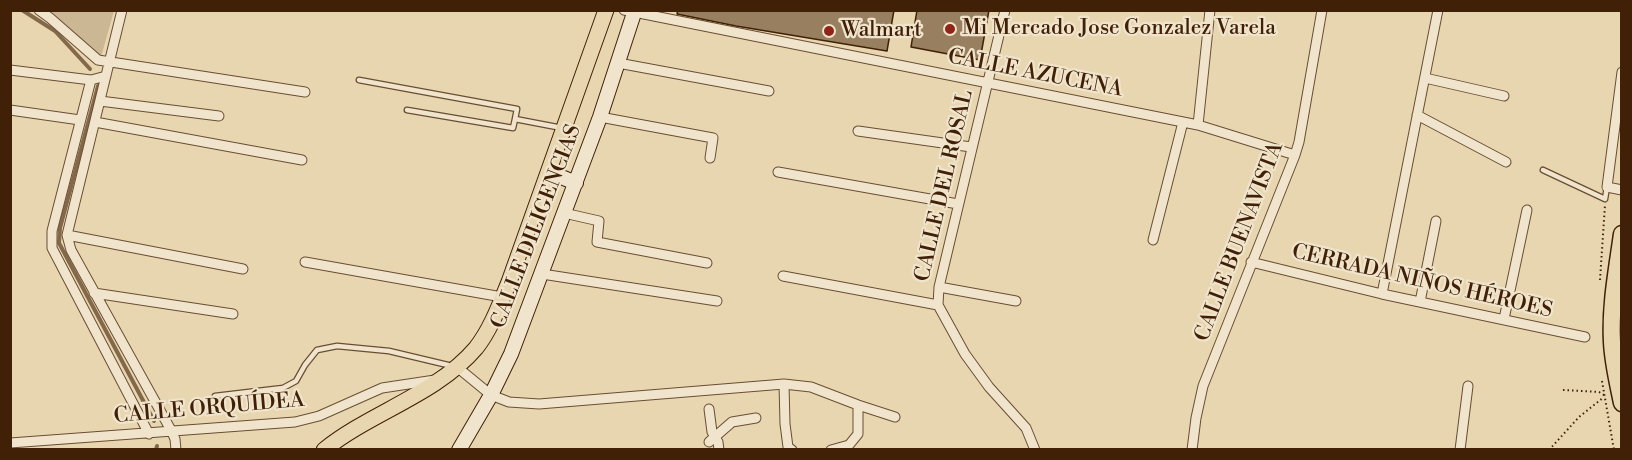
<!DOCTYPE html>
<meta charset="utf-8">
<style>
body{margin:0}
#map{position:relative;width:1632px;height:460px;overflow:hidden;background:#e8d6b1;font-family:"Libre Bodoni",serif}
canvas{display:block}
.frame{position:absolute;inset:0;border:12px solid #402107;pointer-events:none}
</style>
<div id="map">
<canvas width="1632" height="460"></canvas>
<div class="frame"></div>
</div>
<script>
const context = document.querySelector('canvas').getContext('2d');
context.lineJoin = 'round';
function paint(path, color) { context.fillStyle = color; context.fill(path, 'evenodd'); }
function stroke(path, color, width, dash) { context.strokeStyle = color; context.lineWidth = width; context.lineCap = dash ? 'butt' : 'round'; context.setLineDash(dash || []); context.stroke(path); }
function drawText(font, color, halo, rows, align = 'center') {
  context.font = font + ' "Libre Bodoni",serif'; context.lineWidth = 4.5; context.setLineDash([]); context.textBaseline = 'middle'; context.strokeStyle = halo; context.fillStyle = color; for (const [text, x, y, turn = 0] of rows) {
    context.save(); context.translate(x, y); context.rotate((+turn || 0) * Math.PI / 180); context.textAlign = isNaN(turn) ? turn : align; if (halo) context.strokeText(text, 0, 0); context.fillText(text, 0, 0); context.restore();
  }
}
const green = new Path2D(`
 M47 11H114L101 57 53 14Z`);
const stream = new Path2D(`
 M22 10 55 31 90 69
 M98 86 60 228 59 243 154 421
 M156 450 157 446`);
const building = new Path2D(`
 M678 10H894L887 51 736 26 677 14Z
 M917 10H989L980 60 911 47Z`);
const path = new Path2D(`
 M1600 280 1605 205
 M1602 381 1614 450
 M1563 390 1599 392 1604 395
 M1549 450 1579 417 1604 397`);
const lane = new Path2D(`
 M359 80 517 109 515 119 562 128
 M407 110 513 128 515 119
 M1543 170 1605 199 1607 187
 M215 396 283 388 296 381 305 365 317 350 337 346 389 351 452 366`);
const street = new Path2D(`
 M39 10 50 18 98 60 305 92
 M122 10 67 235 71 250 172 432 175 439 176 450
 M624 10 1198 125 1295 155
 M1005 10 939 287 938 305 965 354 989 387 1026 428 1035 450
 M618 63 769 91
 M10 70 91 80
 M1622 72 1607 187 1622 190
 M106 76 91 80 52 231V248L149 434
 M1425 78 1504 96
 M100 101 219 116
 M10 110 80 120
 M1417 115 1506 162
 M600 117 713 138 710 158
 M95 122 302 160
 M1198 125 1210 10
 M858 131 971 147
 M778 172 958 204
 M564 213 599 221 597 242 707 263
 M67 235 243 269
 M1153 240 1183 122
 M305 262 502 297
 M1251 262 1382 294 1585 337
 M542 274 717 301
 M783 276 938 305
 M939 287 1016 301
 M94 293 233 314
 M1382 294 1438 10
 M1420 302 1436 221
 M1504 319 1527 210
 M457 367 491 395 509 402 539 404 784 384 811 387 858 405 895 417
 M784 384 785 424 788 447 792 450
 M709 409 712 432 718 442 719 450
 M709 442 732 422 756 418
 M10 443 295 422 319 416 382 388 435 380
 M831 450 849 445 858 434V405
 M1192 450 1196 418 1203 386 1295 155 1299 142 1322 10
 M1460 450 1468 386`);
const secondary = new Path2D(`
 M549 172 576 183
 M459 450 491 395 511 354 600 117 635 10`);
const primary = new Path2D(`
 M324 450C371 412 436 395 476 348 491 329 500 304 509 282L606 10`);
const highway = new Path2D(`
 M1622 234C1617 270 1610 306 1612 342 1613 363 1618 383 1622 403`);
const markers = [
 [950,29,6,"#8f2418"],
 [829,31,6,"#8f2418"]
];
const poiNames = [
 ["Mi Mercado Jose Gonzalez Varela",962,29],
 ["Walmart",841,31]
];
const streetNames = [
 ["CALLE AZUCENA",1035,74,11],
 ["CALLE DEL ROSAL",945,186,-77],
 ["CALLE DILIGENCIAS",537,227,-69],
 ["CALLE BUENAVISTA",1240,242,-69],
 ["CERRADA NIÑOS HÉROES",1422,282,13],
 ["CALLE ORQUÍDEA",209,409,-5]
];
paint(green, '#cbb794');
stroke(stream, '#83684a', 4);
paint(building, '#977f5f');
stroke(building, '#402107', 1.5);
stroke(lane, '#6a4e32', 7);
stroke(street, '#6a4e32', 11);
stroke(secondary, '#402107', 16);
stroke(primary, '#402107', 17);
stroke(highway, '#402107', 19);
stroke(path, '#402107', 2, [1.5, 3]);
stroke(lane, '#f0e4cc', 4.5);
stroke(street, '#f0e4cc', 9);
stroke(secondary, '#f0e4cc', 14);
stroke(primary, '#e8d6b1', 15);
stroke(highway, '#e8d6b1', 16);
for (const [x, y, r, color] of markers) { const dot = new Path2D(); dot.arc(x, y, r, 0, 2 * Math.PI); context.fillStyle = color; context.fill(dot); stroke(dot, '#f0e4cc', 2); }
drawText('21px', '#402107', '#f0e4cc', poiNames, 'left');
drawText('21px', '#402107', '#f0e4cc', streetNames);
</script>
